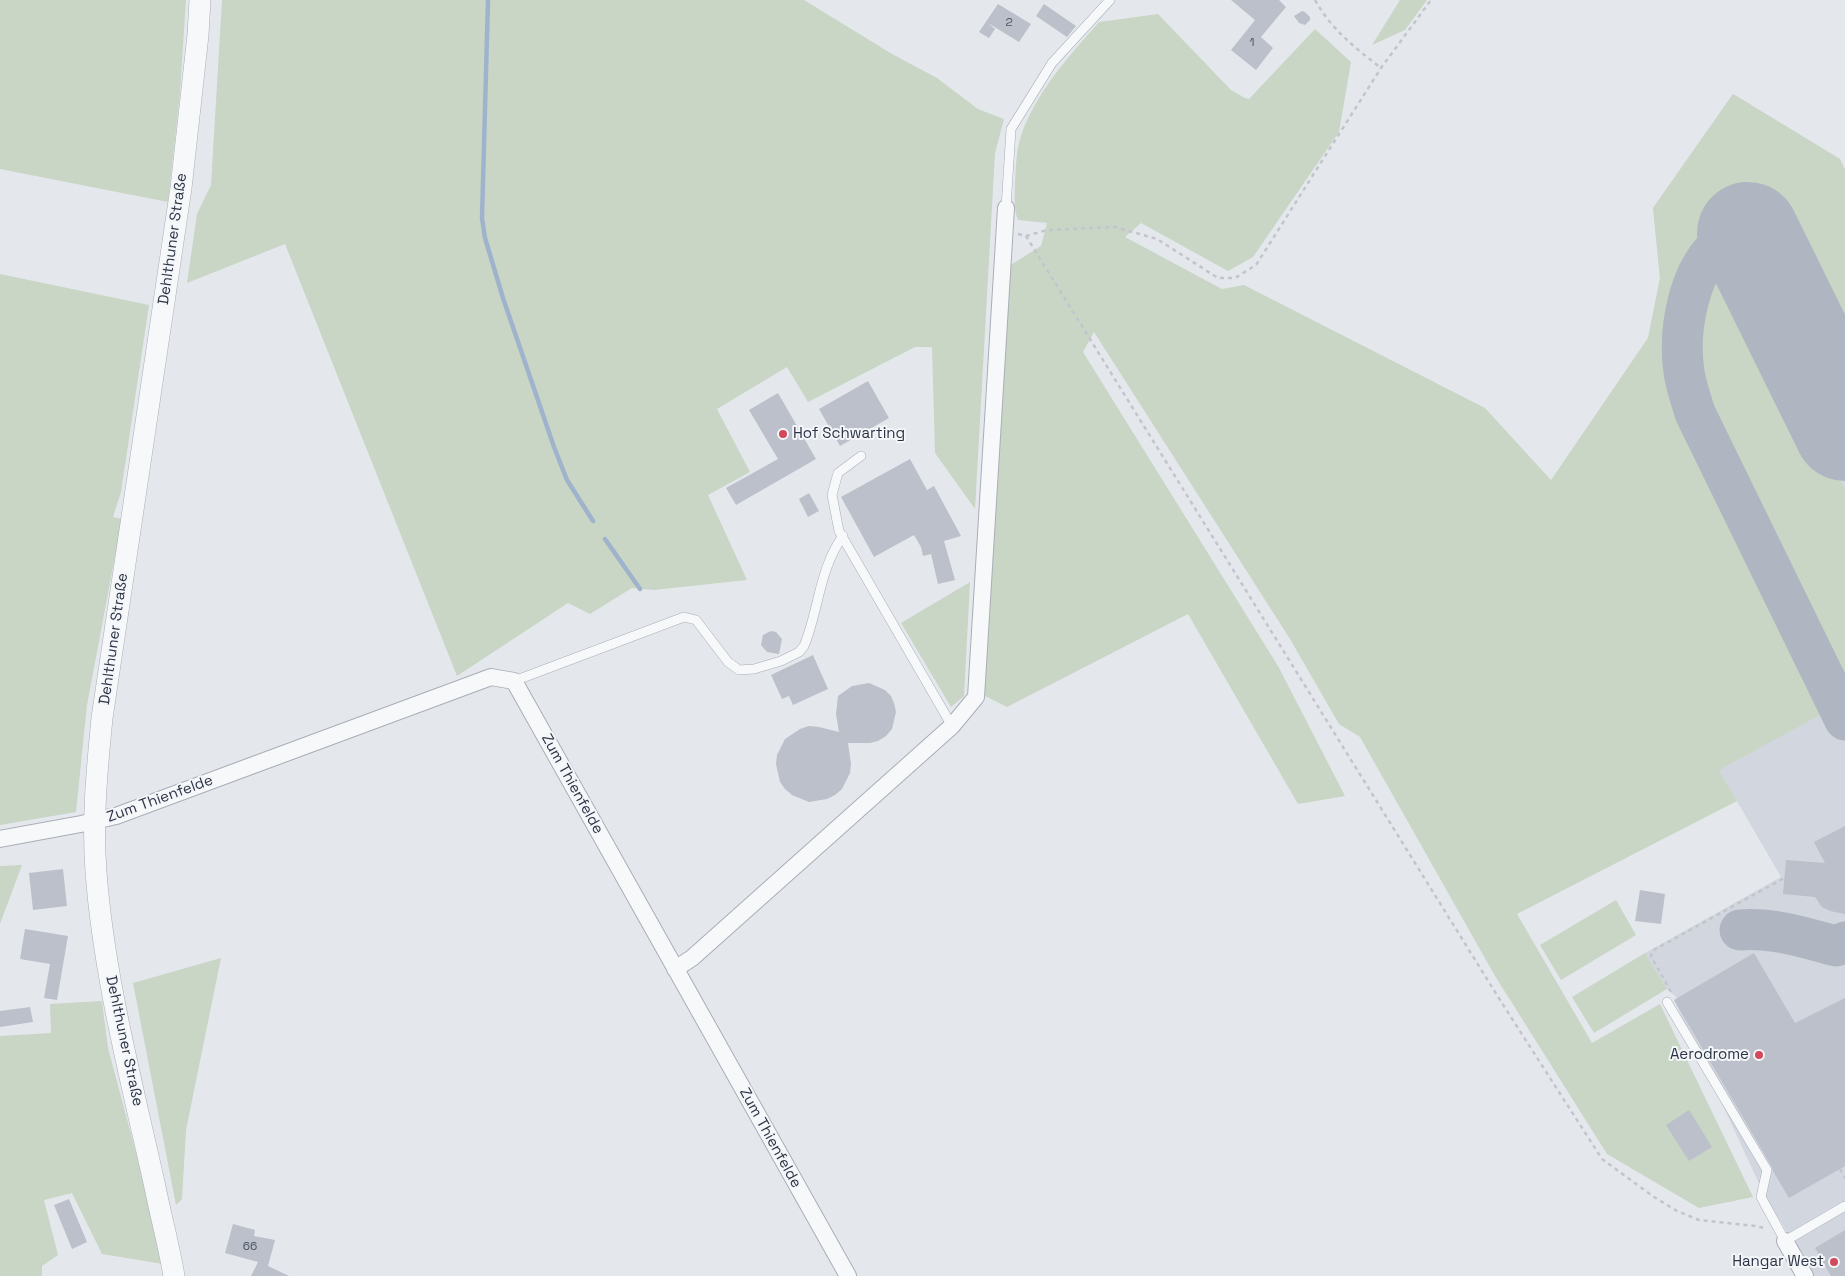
<!DOCTYPE html>
<meta charset="utf-8">
<style>
body{margin:0}
canvas{display:block;background:#e4e7ec}
</style>
<canvas width="1845" height="1276"></canvas>
<script>
const context = document.querySelector('canvas').getContext('2d');
context.lineJoin = 'round';
function paint(path, color) { context.fillStyle = color; context.fill(path, 'evenodd'); }
function stroke(path, color, width, dash) { context.strokeStyle = color; context.lineWidth = width; context.lineCap = dash ? 'butt' : 'round'; context.setLineDash(dash || []); context.stroke(path); }
function drawText(font, color, halo, rows, align = 'center') {
  context.font = font + ' "Space Grotesk",sans-serif'; context.lineWidth = 4; context.setLineDash([]); context.textBaseline = 'middle'; context.strokeStyle = halo; context.fillStyle = color; for (const [text, x, y, turn = 0] of rows) {
    context.save(); context.translate(x, y); context.rotate((+turn || 0) * Math.PI / 180); context.textAlign = isNaN(turn) ? turn : align; if (halo) context.strokeText(text, 0, 0); context.fillText(text, 0, 0); context.restore();
  }
}
const built = new Path2D(`
 M1733 94 1840 159 1845 170V1276H1813L1762 1190 1674 1000 1677 998 1667 989 1645 953 1781 877 1551 481 1648 338 1660 278 1653 208Z`);
const green = new Path2D(`
 M0 0H186L180 93 168 202 0 169Z
 M222 0H804L892 54 937 78 978 109 1004 119 995 153 975 509 935 453 932 347H915L808 402 787 367 717 409 750 472 708 495 747 580 654 590 632 588 590 614 568 603 457 676 285 244 187 283 197 214 211 185Z
 M1400 0H1427L1405 30 1372 45Z
 M1158 14 1231 90 1245 98 1249 99 1315 29 1351 62 1339 132 1253 257 1228 271 1141 223 1125 237 1222 289 1244 285 1485 408 1551 480 1648 338 1660 278 1653 208 1733 94 1840 159 1845 170V375L1755 192 1710 212C1697 250 1679 290 1675 330 1672 357 1676 382 1683 407L1831 709 1719 770 1737 801 1517 914 1592 1043 1660 1004 1753 1197 1699 1208 1607 1154 1495 976 1360 737 1339 724 1290 639 1094 332 1083 352 1278 666 1345 796 1298 804 1188 614 1007 707 983 695 1009 266 1041 246 1047 223 1018 220C1013 207 1015 195 1015 182 1016 168 1016 150 1021 136 1036 92 1069 56 1099 22Z
 M1728 263 1738 269 1845 489V698L1702 402 1693 367 1691 328 1707 271 1718 264Z
 M0 274 149 305 121 492 113 517 122 519 87 705 76 812 0 825Z
 M970 582 964 696 951 707 901 623Z
 M22 865 0 924V866Z
 M1616 900 1636 935 1561 980 1540 945Z
 M1645 953 1667 989 1594 1033 1572 997Z
 M221 958 186 1130 182 1199 176 1205 133 983Z
 M102 1001 108 1048 150 1205 163 1264 102 1254 72 1193 44 1200 58 1255 42 1266V1276H0V1036L51 1033 50 1004Z`);
const stream = new Path2D(`
 M488 0 482 218 485 238 503 298 554 447 567 480 593 521
 M605 539 640 589`);
const taxiway = new Path2D(`
 M1748 233C1740 236 1730 238 1723 242 1688 268 1678 331 1684 372 1686 386 1691 399 1695 413L1845 720
 M1740 930C1773 927 1805 938 1836 946L1845 942`);
const runway = new Path2D(`
 M1748 233 1845 430`);
const building = new Path2D(`
 M1231 0H1279L1286 7 1261 37 1273 48 1256 70 1231 50 1255 20Z
 M998 4 1031 24 1019 42 988 23 995 29 989 38 979 32Z
 M1044 4 1076 26 1067 37 1036 16Z
 M1302 11 1305 12 1310 17V20L1305 25 1299 23 1294 16Z
 M868 381 889 418 840 446 819 409Z
 M778 393 816 459 736 505 726 488 778 459 749 410Z
 M910 459 927 490 934 486 961 536 944 541 955 580 938 584 931 554 923 556 921 547 914 535 874 557 841 497Z
 M809 493 819 511 808 517 799 499Z
 M771 631 776 632 782 639 779 654 767 652 761 645 763 635Z
 M813 655 828 689 793 705 789 696 782 699 771 675Z
 M869 683 885 690 891 696 894 703 896 712 892 729 886 736 878 741 870 743H848L851 764 850 773 842 789 835 795 827 799 809 802 792 795 785 789 780 782 776 764 777 755 785 739 800 729 809 726 819 727 839 732 836 714 838 696 852 686Z
 M1845 826V914L1830 911 1822 907 1815 897 1783 894 1786 860 1825 863 1814 842Z
 M63 869 67 906 33 910 29 873Z
 M1640 890 1665 894 1661 924 1635 921Z
 M25 929 68 936 57 1000 44 998 50 964 20 959Z
 M1754 953 1795 1023 1845 998V1166L1789 1198 1773 1171 1772 1167 1674 1000Z
 M30 1007 33 1022 0 1027V1011Z
 M1689 1110 1712 1147 1689 1161 1666 1125Z
 M69 1199 87 1242 72 1249 54 1205Z
 M233 1224 255 1230 254 1236 275 1240 268 1266 289 1276H251L258 1262 225 1253Z
 M1845 1230V1276H1831L1815 1248Z`);
const path = new Path2D(`
 M1315 0C1332 30 1354 47 1381 68
 M1018 234 1026 236 1500 1000 1602 1159 1654 1197 1677 1211 1699 1220 1755 1226 1764 1228
 M1026 236 1047 230 1115 227 1157 239 1218 278H1235L1256 265 1381 68 1431 0
 M1671 992 1651 956 1652 951 1784 878
 M1840 1169 1845 1178`);
const service = new Path2D(`
 M1006 208 1011 129 1052 63 1110 0
 M861 456 838 473 832 495 839 531 952 726
 M514 681 684 617 696 620 728 662 739 670 754 669 781 661 799 652 804 646C819 610 819 569 843 536
 M1667 1002 1767 1170 1761 1197 1785 1241 1845 1206`);
const minor = new Path2D(`
 M0 839 81 824 116 816 491 677 514 681 848 1276
 M675 969 692 958 952 726 976 697 1006 208
 M1785 1241 1805 1276`);
const tertiary = new Path2D(`
 M174 1276C169 1246 161 1217 155 1187 132 1083 104 978 96 872 92 821 97 769 102 718L181 188 198 35 200 0`);
const markers = [
 [783,434,5,"#d1495b"],
 [1759,1055,5,"#d1495b"],
 [1834,1262,5,"#d1495b"]
];
const numberNames = [
 ["2",1009,23],
 ["1",1252,43],
 ["66",250,1247]
];
const streetNames = [
 ["Dehlthuner Straße",173,239,-82],
 ["Dehlthuner Straße",114,639,-82],
 ["Zum Thienfelde",572,784,61],
 ["Zum Thienfelde",160,799,-20],
 ["Dehlthuner Straße",124,1041,78],
 ["Zum Thienfelde",770,1138,61]
];
const poiNames = [
 ["Hof Schwarting",793,434,"left"],
 ["Aerodrome",1749,1055],
 ["Hangar West",1824,1262]
];
paint(built, '#d2d6de');
paint(green, '#c9d6c5');
stroke(stream, '#9fb4cc', 4.5);
stroke(taxiway, '#b0b6c1', 41);
stroke(runway, '#b0b6c1', 102);
paint(building, '#bbc0ca');
stroke(service, '#a9aeb7', 10);
stroke(minor, '#a9aeb7', 18);
stroke(tertiary, '#a9aeb7', 22);
stroke(path, '#c2c5cb', 2.5, [4, 4]);
stroke(service, '#f7f8fa', 9);
stroke(minor, '#f7f8fa', 16);
stroke(tertiary, '#f7f8fa', 21);
for (const [x, y, r, color] of markers) { const dot = new Path2D(); dot.arc(x, y, r, 0, 2 * Math.PI); context.fillStyle = color; context.fill(dot); stroke(dot, '#f4f6f9', 2); }
drawText('12px', '#4f5766', null, numberNames);
drawText('15px', '#2b3445', '#f4f6f9', streetNames);
drawText('15px', '#2b3445', '#f4f6f9', poiNames, 'right');
</script>
